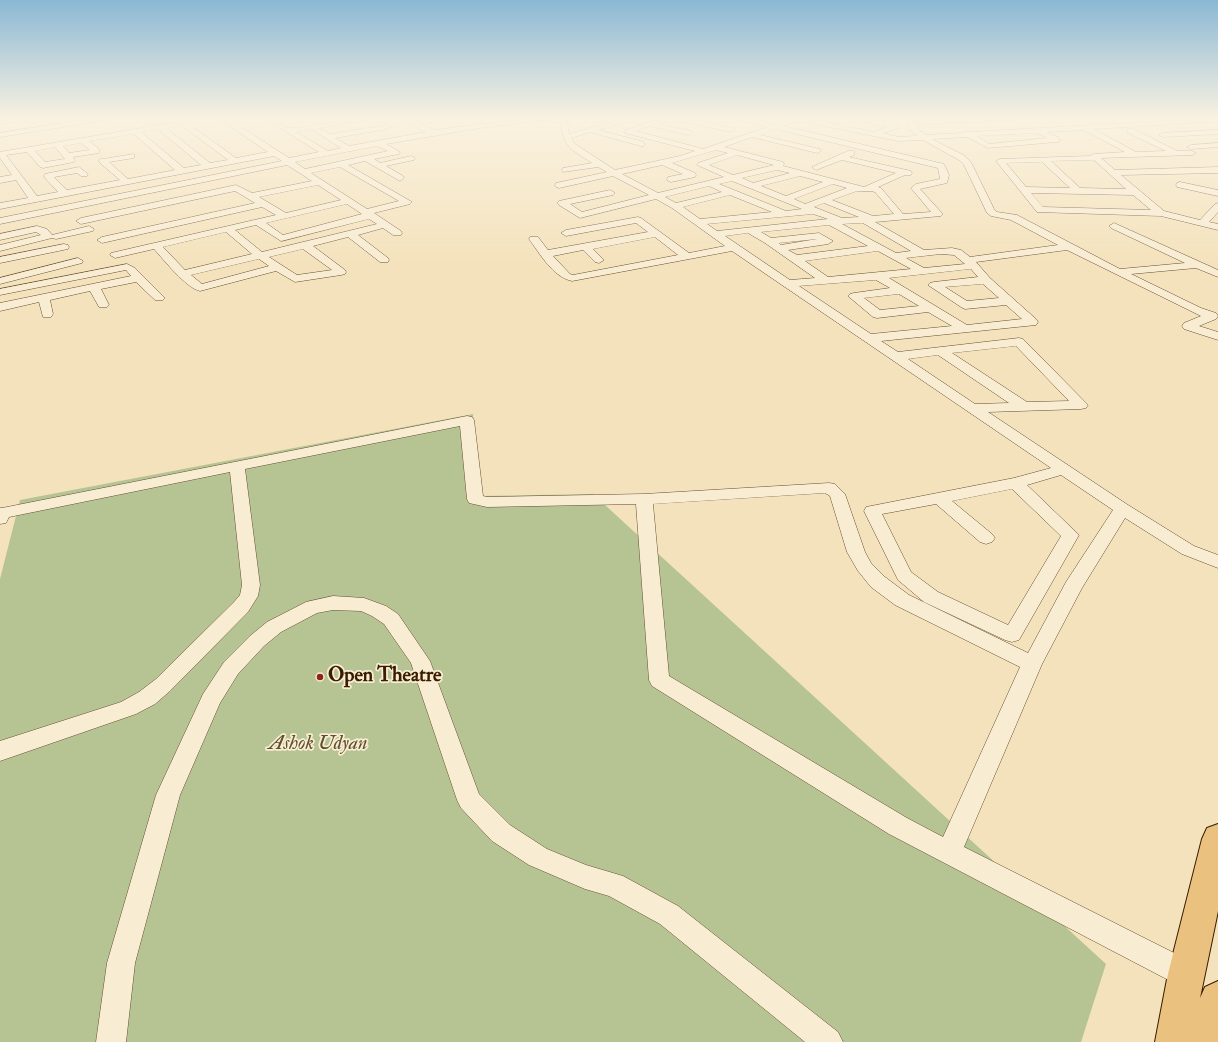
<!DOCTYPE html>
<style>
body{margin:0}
canvas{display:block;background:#f4e2bc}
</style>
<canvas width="1218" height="1042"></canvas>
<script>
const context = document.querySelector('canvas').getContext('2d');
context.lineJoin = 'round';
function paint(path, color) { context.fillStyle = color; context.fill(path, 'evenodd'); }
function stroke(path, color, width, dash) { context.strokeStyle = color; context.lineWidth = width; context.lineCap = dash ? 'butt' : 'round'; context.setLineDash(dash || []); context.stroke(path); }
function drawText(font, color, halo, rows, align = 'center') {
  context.font = font + ' "IM FELL Double Pica",serif'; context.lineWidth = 3.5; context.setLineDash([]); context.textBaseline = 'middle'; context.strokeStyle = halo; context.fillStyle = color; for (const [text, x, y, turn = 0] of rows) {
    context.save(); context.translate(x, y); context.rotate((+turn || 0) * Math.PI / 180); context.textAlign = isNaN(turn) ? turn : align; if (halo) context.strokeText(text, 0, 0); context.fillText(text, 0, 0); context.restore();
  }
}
const green = new Path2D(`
 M473 414 480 496 593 494 1106 964 1081 1042H0V579L20 500Z`);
const minor = new Path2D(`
 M16 118H34L30 120 0 124V120Z
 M95 118H111L107 120 0 137V133Z
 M173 118H180L236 158 268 152 218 118H227L289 158 319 152 264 118C277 118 284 129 292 128 318 127 343 116 370 118L366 120 319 128 330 134 387 125 391 127 387 129 335 138 349 146 426 132 398 118H406L413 121 431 118H446L443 120 420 124 435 130 530 118H563L567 120 569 134 624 118H634V120L598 130 644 142V146H641L590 132 571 138 575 144 615 170 680 156 695 151 625 133 624 131 661 118H672L658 124 691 131 692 133 688 135 650 126 636 131 703 149 768 127 736 120V118H747L776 124 796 118H808L874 132 887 127 863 122 859 120 862 118H870V119L898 124V128L883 133 898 137 917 136 909 129V123L913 121 975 118H1018L1014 120 917 125V128L926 135 962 133 966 131 970 132 1213 118 1214 120 1210 122 1094 129 1136 152 1166 151 1128 133V129H1134L1177 151H1192L1196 153 1192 155 1101 158 1115 170 1218 167V173L1121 175 1164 211 1200 220 1215 204 1218 203V212L1209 222 1218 224V230L1161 216 1037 212 996 161 1000 159 1090 156 1094 154 1125 152 1084 130 1047 132 1059 138V142H1056L988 148 967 137 932 139 965 156 971 162 994 209 997 212 1017 215 1120 269 1185 263 1111 228 1109 226 1114 223 1218 270V277L1196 268 1131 274 1201 308 1216 313 1218 316 1216 319 1199 326 1218 332V340L1184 329 1182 326 1184 323 1201 316 1067 250 976 262 990 278 1036 319 1038 322 1036 325 881 341 898 352 1019 338 1023 339 1088 405 1086 408 1081 409 988 412 1128 505 1194 546 1218 555V568L1182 554 1125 518 1082 588 1042 664 964 847 1196 964 1200 974 1196 984 1186 988 1176 984 889 834 652 686 649 680 636 504 487 507 469 503 467 499 460 426 245 469 260 585 258 596 248 612 170 691 155 704 136 714 0 761V741L121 702 139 692 156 679 234 602 240 595 242 585 230 472 9 517 6 523 0 524V508H2L467 416 472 417 474 420 483 496 487 497 644 494 829 483 835 484 845 494 865 552 871 563 885 577 909 595 1028 653 1066 582 1113 510 1061 475 1027 485 1079 535 1019 640 1012 642 1005 640 924 602 898 580 864 511 866 507 1014 478 1051 468 732 251 572 281C553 277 540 254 529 239L530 237H538L548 250 648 232 636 223 566 236 561 233 566 230 638 217 641 218 689 253 725 246 672 208 656 199 580 218 559 205 557 203 559 201 610 190 615 193 613 195 570 204 582 212 649 195 613 176 559 188 556 187 555 185 556 183 607 172 598 167 563 172 562 170 563 168 592 163C571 149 564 148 560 122L536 121 480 128 386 144 400 152 399 154 374 159 380 163 411 156 415 158 414 160 386 166 403 176 404 178 400 181 365 161 348 165 412 202 410 204 374 213 401 231 402 233 401 235H393L383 228 358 235 388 258 389 260 388 262H380L348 237 313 246 345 270 346 272 345 274 341 275 295 282 276 271 200 291C186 288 164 260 154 249L115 258 110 255 111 253 276 215 262 207 102 243 97 240 102 237 255 203 235 191 81 224 76 221 81 218 236 185 252 193 312 181 287 165 0 224V218L282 161 274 156 0 209V203L28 198 16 180 0 183V177L12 175 0 158V152L177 122ZM801 121 898 141 923 140 959 160 964 165 987 213 991 216 1011 220 1058 245 970 257 961 250 952 248 924 250 875 222 941 216 943 214 941 212 920 189 947 183 949 175 944 164 784 126ZM181 125 228 160 210 163 166 128ZM158 129 201 165 184 168 141 132ZM311 129 341 148 328 151 296 132ZM776 129 938 168 940 179 916 184 911 188 931 212 903 214 881 188 878 187 905 175H911L912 173 911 171 849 157 854 155V151H848L812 167 816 170 842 160 896 173 864 187 783 166 784 164 783 162 724 147 752 137 817 153 821 151 820 149 760 135ZM1037 133 1047 138 989 144 977 136ZM134 134 175 170 128 179 109 162 134 158V154L103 159H100L99 161 100 163 120 180 67 190 54 177 77 173 81 176H87L88 174 79 167 45 174 44 176 45 178 58 192 37 196 6 155 27 152 40 167 43 168 74 162 75 160 73 157 99 153V149L89 141ZM81 143 90 150 69 153 63 146ZM377 146 388 151 305 169 295 162ZM55 147 65 159 45 162 35 151ZM716 150 728 153 698 163 697 165 724 177 658 193 622 174 662 165 683 174 668 177 667 179 668 181 671 182 695 177 696 175 695 173 672 163ZM737 155 774 165 733 175 709 165ZM1094 160 1126 189 1080 188 1051 161ZM1042 162 1070 188 1026 187 1006 163ZM340 167 399 201 367 209 311 173ZM777 170 790 173 753 183 742 178ZM800 176 823 182 786 196 761 186ZM732 181 802 209 786 211 719 184ZM833 184 847 188 805 204 794 199ZM318 185 341 200 286 213 259 197ZM709 186 722 192 676 203 665 197ZM857 191C864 192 869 190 875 192L894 214 873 216 832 200ZM1031 193 1133 195 1151 210 1043 207ZM730 195 772 212 700 219 683 207ZM824 203 859 217 842 218 814 207ZM347 204 362 214 283 235 266 223ZM813 214 828 219 717 231 707 224ZM369 219 377 224 262 252 235 230 256 225 281 241ZM863 223 911 251 896 253 842 224ZM829 225 868 246 797 255 788 250 828 244 833 241 819 233 771 238 761 232ZM226 232 252 254 185 270 163 247ZM748 233 765 243 815 278 790 280 725 236ZM655 237 678 255 573 275 570 274 553 256 583 250 595 262 599 263 604 260 593 249ZM817 239 781 245 779 243ZM303 249 332 270 297 275 269 257ZM878 251 911 269 828 277 805 261ZM941 254 954 255 965 264 924 268 906 258ZM259 259 269 266 202 284 191 275ZM971 269 978 277 934 282 930 283 928 285 961 307 965 309 1006 305 1022 319 967 325 889 278ZM876 280 890 288 854 293 850 294 848 296 873 317 877 318 928 312 952 326 871 334 799 286ZM983 284 999 298 967 301 945 287ZM899 294 919 306 880 310 864 298ZM1016 346 1069 401 1027 402 952 353ZM938 355 1009 403 975 404 908 359ZM1012 489 1061 536 1008 625 938 592 911 572 882 514 936 504 980 542 986 544 992 542 995 538 992 534 952 501ZM825 493 830 496 847 552 858 571 871 587 895 605 1020 667 943 837 907 818 669 676 653 504Z
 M674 118H686L733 128 734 130 730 132 675 120Z
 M1218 130V134L1163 137 1159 135 1163 133Z
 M1218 143V147L1191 149 1187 147 1191 145Z
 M1180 182 1218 190V196L1177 187 1176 185 1177 183Z
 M37 226 47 229 52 235 89 226 94 229 93 231 56 239 52 238 0 251V245L41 235 36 232 0 240V234Z
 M64 244 68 245 69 247 68 249 0 263V257Z
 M78 258 83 261 82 263 0 284V278Z
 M127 264 135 268 165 298 163 300H155L136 282 101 289 109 305 107 307H99L90 291 50 300 53 314 51 317H43L39 302 0 311V303L131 276 126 270 0 295V289Z
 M333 596 364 598 386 606 398 614 430 661 479 794 510 825 547 849 586 865 623 876 678 906 838 1032 843 1042H805L660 924 609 896 585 889 529 865 492 841 461 808 457 800 411 663 384 624 372 616 361 611 333 610 317 613 281 632 264 646 238 674 220 703 180 795 135 963 126 1042H96L107 963 156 795 203 694 224 662 250 636 267 622 306 602Z`);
const major = new Path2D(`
 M1218 824V911L1200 998 1205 987 1218 981V1042H1155L1168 974 1202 839 1207 828Z`);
const markers = [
 [320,677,4,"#8f2418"]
];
const nearPoinames = [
 ["Open Theatre",328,677]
];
const nearParknames = [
 ["Ashok Udyan",318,745]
];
paint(green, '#b6c494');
stroke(minor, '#674e2f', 1);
stroke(major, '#381d00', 2);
paint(minor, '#f8ecd3');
paint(major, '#eac17e');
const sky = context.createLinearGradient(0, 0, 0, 264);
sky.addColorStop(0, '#8ab8d4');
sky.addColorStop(0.45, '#faf2e1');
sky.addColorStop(1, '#faf2e100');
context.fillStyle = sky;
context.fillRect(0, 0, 1218, 264);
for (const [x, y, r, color] of markers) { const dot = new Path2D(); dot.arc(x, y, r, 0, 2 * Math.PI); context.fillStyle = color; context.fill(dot); stroke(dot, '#f8ecd3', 1.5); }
drawText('bold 20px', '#381d00', '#f8ecd3', nearPoinames, 'left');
drawText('italic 20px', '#5e4f2c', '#f8ecd3', nearParknames);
</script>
